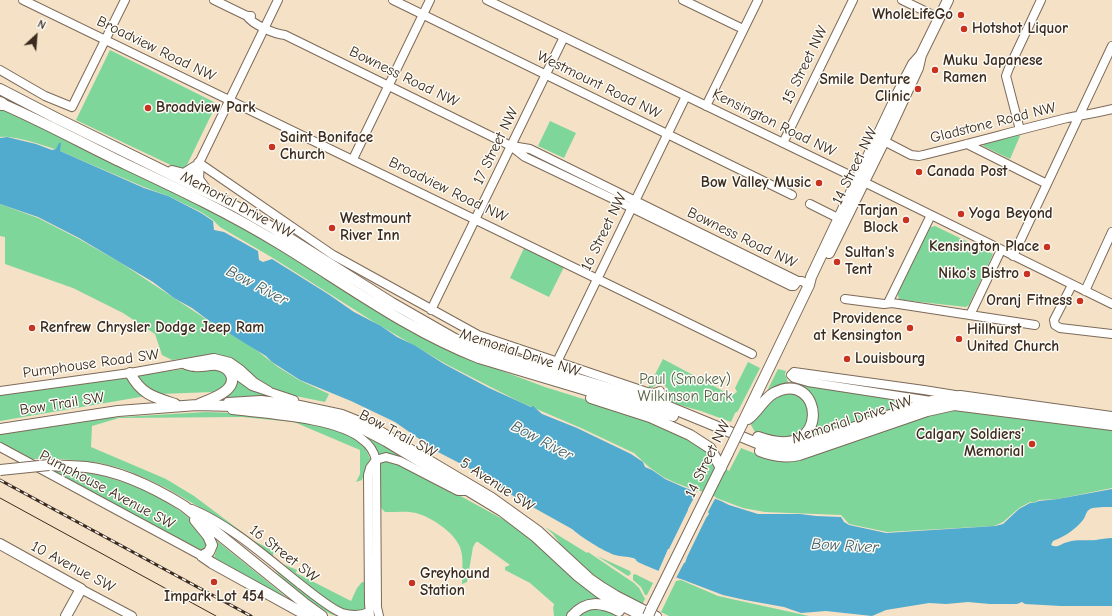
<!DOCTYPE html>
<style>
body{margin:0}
#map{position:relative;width:1112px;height:616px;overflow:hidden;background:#f4e1c6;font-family:"Comic Neue",sans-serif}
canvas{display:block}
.north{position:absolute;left:16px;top:16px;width:40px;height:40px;-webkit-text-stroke:3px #fdfcf7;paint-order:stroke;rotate:26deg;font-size:11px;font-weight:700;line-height:16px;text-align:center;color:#3b2a1e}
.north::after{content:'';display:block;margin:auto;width:14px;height:18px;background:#3b2a1e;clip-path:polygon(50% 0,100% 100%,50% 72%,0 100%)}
</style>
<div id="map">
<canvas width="1112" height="616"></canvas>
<div class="north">N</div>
</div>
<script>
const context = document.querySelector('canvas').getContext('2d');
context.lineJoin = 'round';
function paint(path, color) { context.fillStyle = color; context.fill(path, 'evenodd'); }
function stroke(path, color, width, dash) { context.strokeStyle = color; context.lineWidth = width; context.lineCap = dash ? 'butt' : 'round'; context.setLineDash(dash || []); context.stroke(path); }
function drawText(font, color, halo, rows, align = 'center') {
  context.font = font + ' "Comic Neue",sans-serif'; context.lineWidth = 3; context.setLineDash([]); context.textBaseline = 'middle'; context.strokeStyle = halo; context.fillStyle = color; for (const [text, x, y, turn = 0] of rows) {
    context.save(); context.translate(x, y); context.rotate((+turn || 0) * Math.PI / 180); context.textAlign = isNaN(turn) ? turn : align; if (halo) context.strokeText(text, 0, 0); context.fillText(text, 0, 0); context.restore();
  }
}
const green = new Path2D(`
 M110 50 214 102 215 107 186 167 183 169H179L76 120Z
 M0 91 186 185 187 189 0 98Z
 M0 108 34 123 211 209 465 357 545 387 644 418 703 446 720 465 729 471 741 448 764 457 780 461 933 412 955 408 1112 429V488L1058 499 1039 500 1034 503 1030 502 1019 508 1003 522 994 526 887 532 849 524 841 515 765 512 743 508 676 483 663 477 649 467 634 453 581 428 518 401 444 363 374 322 273 258 220 227 213 220 201 212 168 196 144 187 60 151C46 146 14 135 0 137Z
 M550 121 576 133 564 158 538 146Z
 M1019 134 1020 136 1010 159 983 146 984 144Z
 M0 204 38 218 79 239 121 263 224 331 250 345 278 367 299 380 329 394 325 402 281 393 201 356 172 360 162 355 155 334 123 313 73 288 5 264V237L0 236Z
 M930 226 931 227 935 226 993 254 969 305 966 307 902 300 899 299 897 292Z
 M524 248 564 267 549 297 510 278Z
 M663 359 723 391 726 393 724 397 729 399 731 396 737 392 735 388 748 362 760 368 738 411 735 413 731 422 701 411 658 399 664 396 668 389 663 384 659 383 653 387 648 388Z
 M191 368H209L224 372 228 379 225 386 217 391 213 392 160 394 149 390 137 378 140 375Z
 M778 369 786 371 785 374 788 382 810 386 916 401 796 444 813 427 807 392 766 393Z
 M127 377 146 396 0 421V394Z
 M235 378 267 395 266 397H227V395Z
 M791 393 804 399 810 418 802 432 786 438 767 437 755 432 751 425 753 421 770 402V401L774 398Z
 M206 412 261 414 297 419 351 435 365 447 371 461 366 468 362 480 356 482 360 474V450L294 422 242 417 119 418 92 426 91 447 166 479 194 496 254 541 274 551 273 556 278 562 297 570 296 573 351 601 357 588 362 582H364L366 585V610L361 612 342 610 208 512 166 488 145 478 123 469 100 463 61 459H27L0 444V433L105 418Z
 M354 430 376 440 404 457 402 459 377 456 371 446Z
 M384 461 399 465 435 482 517 527 605 601 568 616H554L553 607 554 606V604L530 583 505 570V567L510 565 478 542H476L473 547 467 582 462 584C462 572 464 558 460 547 454 532 431 517 416 513 408 511 397 512 388 512H385L381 508 379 463Z
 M48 471C61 471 75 471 88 473 120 478 169 498 192 521 199 529 204 538 210 546L201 552Z
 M545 527 587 553 588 552 634 583 639 588 645 599 642 605 607 588 568 555 553 534Z
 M217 541 290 600V602L214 560C214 554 218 549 217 541Z
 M597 556 630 571 631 574 628 576Z
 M274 569H275L342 616C339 616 335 616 333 615 320 610 282 580 274 569Z
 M635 574 653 583 647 595H645L641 587 633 580V575Z
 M681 580 718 596 809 616H669L661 612 676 581Z
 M589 608 609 609 624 616H577Z`);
const water = new Path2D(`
 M7 137 36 144 52 150 56 149 59 143H61L60 151 144 188 168 196 201 213 213 221 214 230 224 232 258 251 259 260 263 262 272 259 328 294 354 312 381 326 397 337 414 345 444 364 489 388 531 407 533 406 542 414 577 428 631 454 643 462 645 467 652 470 665 479 683 487 721 501 729 505 758 514H800L816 516 841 517 844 522 849 525 886 533 995 526 1003 524 1019 509 1030 503H1034L1039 501 1058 499 1112 489V507C1107 507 1094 507 1090 509 1086 511 1086 516 1083 520 1076 529 1064 537 1053 541L1051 545C1058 549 1061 543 1068 542 1077 539 1088 541 1096 540 1101 539 1107 538 1112 538V606H1061L1025 604 1022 602 1017 604H990L968 602 946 604 929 603 886 610 872 616 826 611 801 613 784 607 745 600 723 595 681 579C678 579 641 564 638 562 634 559 638 560 633 558 627 556 621 557 615 555 603 551 581 537 572 529L520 500 467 467 438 452 395 422 351 401 300 380 272 362 266 356 212 323 192 308 174 298 153 282 79 238 38 217 0 204V138Z`);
const pier = new Path2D(`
 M698 490 716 497 708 512 709 514 706 518 687 557 685 563H684L675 580 658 572 668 549H669L688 510V509Z`);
const minor = new Path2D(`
 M23 0 752 354
 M214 0 247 16H251
 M393 0 792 195
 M487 0 864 182 1112 304
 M683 0 743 29
 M902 0 939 18
 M247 16C252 24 274 34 285 35L511 146 525 157 632 208 791 286H794L798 281
 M0 70 45 96 72 107 125 0
 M706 106 758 0
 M1020 130 1006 76 1009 68 1041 0
 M884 141 911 155 919 156C969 144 1018 130 1067 118 1082 115 1097 113 1112 109
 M783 143 853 0
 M967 144 1047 184
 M512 146 530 149 798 281H802L809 285
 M353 159 430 0
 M199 163 205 167 333 255 478 335 647 392 655 393 660 391
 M188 183 195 167 199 163 278 0
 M810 204 838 218
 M1013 256 1112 46
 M1072 285 1054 320 1055 325 1060 328 1112 334
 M1085 291 1112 232
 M845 299 884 304 892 303 1035 325
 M888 303 931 215
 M431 310 564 37
 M970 315 1001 250
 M555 366 686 96
 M227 368 252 386 294 400
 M0 391 130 373 214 358 230 362 240 369 254 382 269 391
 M931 401 808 382 794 378 791 375 794 372 924 390 955 395
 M228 402 261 400 295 404 342 414 374 427 492 497 538 530 590 578 603 587 616 595 657 616
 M232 410C264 414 339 418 363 440 370 445 374 452 376 460L377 607 379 616
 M0 447 202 556
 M192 509C232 526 266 557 300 584 310 592 331 609 342 613 352 616 360 616 369 612
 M81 589 132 616
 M370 616 369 603 368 475 370 468 376 460 386 457 400 461 458 491H469`);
const major = new Path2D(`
 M0 89 56 118 235 206 273 228 392 303 455 339 487 352 662 404 769 448 786 450 793 448 932 401 960 396 1112 417
 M0 103C40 120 78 141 117 160 172 186 228 212 280 244 346 284 407 330 479 358L673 416
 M199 163 198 179 206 190
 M172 171 184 174 195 167
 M829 253 884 141 918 68 921 55 948 0
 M186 364C189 365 192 366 195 366 203 367 210 364 217 365 223 366 227 368 230 373 240 390 211 399 199 404
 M130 373C141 394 153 397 175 404
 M591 398 650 417 690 435 710 448 721 468
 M748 419C758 412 763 399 774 393 823 367 834 465 758 437
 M743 422 809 285 811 277 899 91 913 64 921 55
 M0 429 118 411 197 405 268 407 288 409 315 414 346 423 365 430 386 441 502 511 536 537 578 576 600 593 613 601 643 616
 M760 451C774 456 785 458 799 455L927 411 954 405 1112 425
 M49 465C62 466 74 466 86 467 121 471 155 488 184 506L304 603 322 616
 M195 520 208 536 212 545 209 552 202 556 212 563 308 616
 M0 544 81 589 66 616
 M651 609 728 453
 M572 616C586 600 601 602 619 611`);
const highway = new Path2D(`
 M0 103 2 104`);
const tram = new Path2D(`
 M0 498 216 616`);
const rail = new Path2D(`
 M0 480 251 616`);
const majorBridge = new Path2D(`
 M728 453 743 422
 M0 470 49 465
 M648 616 651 609`);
const markers = [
 [961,15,4,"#c8321e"],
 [964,29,4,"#c8321e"],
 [935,70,4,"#c8321e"],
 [918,89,4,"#c8321e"],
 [148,108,4,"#c8321e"],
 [272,147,4,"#c8321e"],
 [919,172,4,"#c8321e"],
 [819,183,4,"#c8321e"],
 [961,214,4,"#c8321e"],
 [906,220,4,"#c8321e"],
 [332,228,4,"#c8321e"],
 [1047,247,4,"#c8321e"],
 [837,262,4,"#c8321e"],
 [1027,274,4,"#c8321e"],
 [1080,301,4,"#c8321e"],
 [32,328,4,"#c8321e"],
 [910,328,4,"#c8321e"],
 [959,339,4,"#c8321e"],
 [847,359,4,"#c8321e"],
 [1032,444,4,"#c8321e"],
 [214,582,4,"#c8321e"],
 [412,583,4,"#c8321e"]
];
const poiNames = [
 ["WholeLifeGo",953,15,"right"],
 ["Hotshot Liquor",972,29],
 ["Muku Japanese",943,61],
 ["Ramen",943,78],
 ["Smile Denture",910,80,"right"],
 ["Clinic",910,97,"right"],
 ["Broadview Park",156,108],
 ["Saint Boniface",280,138],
 ["Church",280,155],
 ["Canada Post",927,172],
 ["Bow Valley Music",811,183,"right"],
 ["Tarjan",898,211,"right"],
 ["Block",898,228,"right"],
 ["Yoga Beyond",969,214],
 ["Westmount",340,219],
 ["River Inn",340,236],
 ["Kensington Place",1039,247,"right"],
 ["Sultan's",845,253],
 ["Tent",845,270],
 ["Niko's Bistro",1019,274,"right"],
 ["Oranj Fitness",1072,301,"right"],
 ["Providence",902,319,"right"],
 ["at Kensington",902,336,"right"],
 ["Renfrew Chrysler Dodge Jeep Ram",40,328],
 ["Hillhurst",967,330],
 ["United Church",967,347],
 ["Louisbourg",855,359],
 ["Calgary Soldiers'",1024,435,"right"],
 ["Memorial",1024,452,"right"],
 ["Greyhound",420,574],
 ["Station",420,591],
 ["Impark Lot 454",214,597,"center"]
];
const streetNames = [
 ["Broadview Road NW",156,49,26],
 ["15 Street NW",805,65,-64],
 ["Bowness Road NW",404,77,26],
 ["Westmount Road NW",599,85,26],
 ["Kensington Road NW",774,123,26],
 ["Gladstone Road NW",993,123,-14],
 ["17 Street NW",496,146,-64],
 ["14 Street NW",855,166,-64],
 ["Broadview Road NW",448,190,26],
 ["Memorial Drive NW",237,205,28],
 ["16 Street NW",604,232,-64],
 ["Bowness Road NW",742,238,26],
 ["Memorial Drive NW",520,353,18],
 ["Pumphouse Road SW",91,364,-8],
 ["Bow Trail SW",62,404,-9],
 ["Memorial Drive NW",852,420,-18],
 ["Bow Trail SW",398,434,28],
 ["14 Street NW",708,459,-64],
 ["5 Avenue SW",497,485,33],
 ["Pumphouse Avenue SW",107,490,28],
 ["16 Street SW",284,554,38],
 ["10 Avenue SW",73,567,28]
];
const parkNames = [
 ["Paul (Smokey)",685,380],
 ["Wilkinson Park",685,397]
];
const waterNames = [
 ["Bow River",257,286,28],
 ["Bow River",542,441,28],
 ["Bow River",845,546,3]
];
paint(green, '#7fd69b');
paint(water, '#50abce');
paint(pier, '#f4e1c6');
stroke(minor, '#7c6a59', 10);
stroke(major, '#7c6a59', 12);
stroke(highway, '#7c6a59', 14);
stroke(minor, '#fff', 8);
stroke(major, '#fff', 10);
stroke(highway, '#fff', 12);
stroke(tram, '#3b2a1e', 1);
stroke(rail, '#3b2a1e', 3);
stroke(rail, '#fdfcf7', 1.5, [4.5]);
stroke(majorBridge, '#7c6a59', 12, []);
stroke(majorBridge, '#fff', 10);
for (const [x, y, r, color] of markers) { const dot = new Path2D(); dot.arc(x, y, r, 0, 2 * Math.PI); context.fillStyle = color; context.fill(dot); stroke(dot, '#fdfcf7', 1.5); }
drawText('bold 15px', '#3b2a1e', '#fdfcf7', poiNames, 'left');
drawText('15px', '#3b2a1e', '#fdfcf7', streetNames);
drawText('15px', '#4f5e44', '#fdfcf7', parkNames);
drawText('italic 16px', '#435e64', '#fdfcf7', waterNames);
</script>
